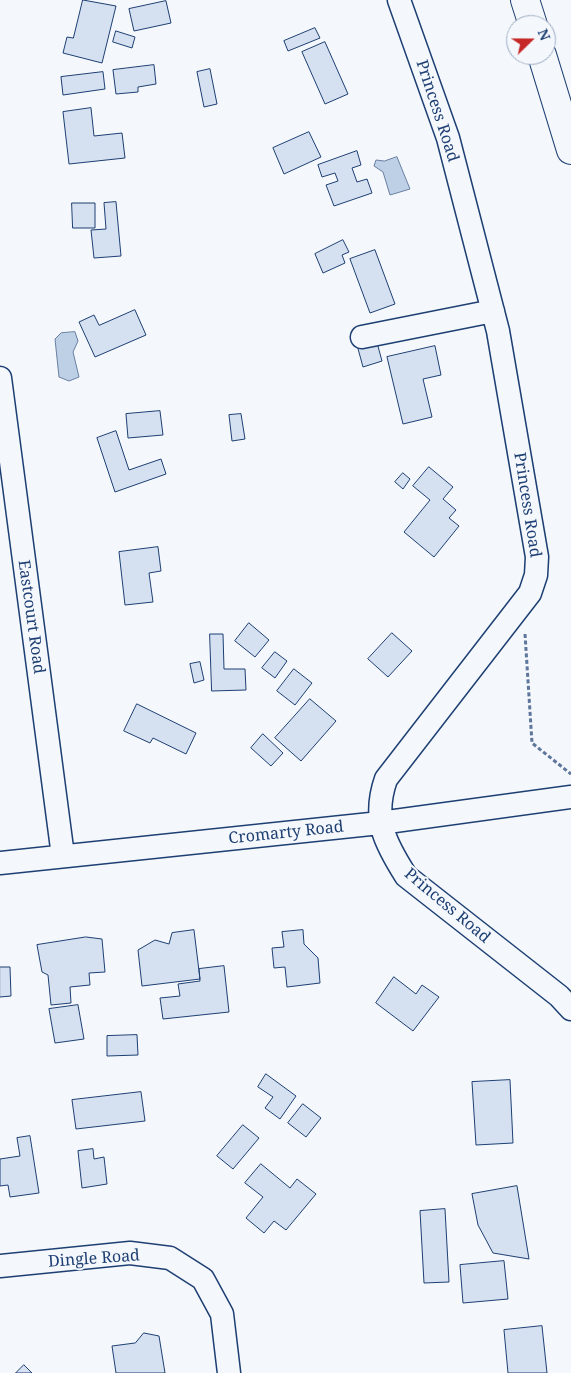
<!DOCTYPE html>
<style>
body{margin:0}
#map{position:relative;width:571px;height:1373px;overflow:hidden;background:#f4f7fb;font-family:"Noto Serif",serif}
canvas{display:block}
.north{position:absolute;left:506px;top:15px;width:50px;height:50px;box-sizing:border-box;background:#f4f7fb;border:1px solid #9eadc5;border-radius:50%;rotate:68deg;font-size:14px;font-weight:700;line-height:20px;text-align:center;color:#1d3f73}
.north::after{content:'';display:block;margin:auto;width:18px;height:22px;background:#c62828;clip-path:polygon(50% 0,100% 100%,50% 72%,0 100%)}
</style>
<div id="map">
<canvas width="571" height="1373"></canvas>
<div class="north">N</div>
</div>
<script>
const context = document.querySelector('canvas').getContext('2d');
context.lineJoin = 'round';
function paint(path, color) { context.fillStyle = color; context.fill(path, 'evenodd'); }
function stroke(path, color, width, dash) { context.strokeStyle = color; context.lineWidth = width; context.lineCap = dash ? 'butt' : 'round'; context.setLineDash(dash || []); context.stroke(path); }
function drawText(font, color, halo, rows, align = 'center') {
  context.font = font + ' "Noto Serif",serif'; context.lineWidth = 4; context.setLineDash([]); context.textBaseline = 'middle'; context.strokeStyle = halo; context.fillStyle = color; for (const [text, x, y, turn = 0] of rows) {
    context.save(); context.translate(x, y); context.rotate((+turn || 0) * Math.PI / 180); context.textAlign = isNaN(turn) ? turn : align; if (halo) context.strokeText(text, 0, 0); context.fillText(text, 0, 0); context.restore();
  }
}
const water = new Path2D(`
 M397 157 410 189 390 195 383 172 374 166 376 160 384 161Z
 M75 332 78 341 73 352 79 377 69 381 59 377 55 339 61 333Z`);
const building = new Path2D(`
 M83 0 116 6 102 63 63 53 67 37 73 38Z
 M166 1 171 23 134 31 129 9Z
 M315 28 320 38 288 51 284 41Z
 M116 31 135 37 132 48 113 42Z
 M325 42 348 94 325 104 302 52Z
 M154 65 156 84 138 87V92L116 94 113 70Z
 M210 69 217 104 204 107 197 72Z
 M103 72 105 89 63 95 61 77Z
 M91 108 94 136 122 133 125 158 69 164 63 112Z
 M309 132 321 157 284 174 273 148Z
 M357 151 361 165 352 168 357 182 367 179 372 193 334 206 326 185 338 181 335 173 322 177 318 165Z
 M116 202 121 256 94 258 91 230 106 229 104 203Z
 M72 203H95V228H73Z
 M343 240 349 252 342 255 345 263 323 273 315 254Z
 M375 250 395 304 370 313 350 259Z
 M135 310 146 335 95 357 79 322 94 315 99 325Z
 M376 339 382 361 363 367 357 345Z
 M435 346 441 375 423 379 432 417 403 424 387 357Z
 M160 411 163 435 128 438 126 414Z
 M241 414 245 439 232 441 229 415Z
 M116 431 129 470 161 459 166 474 115 492 97 438Z
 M429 467 453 487 443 499 456 510 449 518 459 526 434 557 404 532 430 500 413 486Z
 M403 473 410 479 403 489 395 482Z
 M158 547 161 571 149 573 153 602 125 605 119 552Z
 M249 623 269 640 255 657 235 641Z
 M392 633 412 651 388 677 368 659Z
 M210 634H223L224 669H245L246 690 212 691Z
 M275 652 287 661 275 678 262 668Z
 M200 662 204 680 194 683 190 664Z
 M294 669 312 683 295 705 277 691Z
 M310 699 336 721 301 761 275 738Z
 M137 704 196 733 186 754 153 738 150 743 124 731Z
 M263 734 283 753 271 766 251 748Z
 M194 930 200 979 142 986 138 950 155 940 169 944 172 933Z
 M303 930 304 944 318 958 320 983 287 987 285 967 274 968 272 948 284 947 282 932Z
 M86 937 102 939 105 972 89 973 90 985 70 987 71 1003 51 1005 48 975 42 972 37 945Z
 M224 966 229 1012 163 1019 160 998 180 996 178 984 200 981 199 969Z
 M0 967H10L11 996 0 997Z
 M394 977 416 994 422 985 439 997 413 1031 376 1003Z
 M78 1005 84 1039 55 1043 49 1009Z
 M137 1035 138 1055 107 1056V1036Z
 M266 1074 296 1096 280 1119 265 1108 273 1097 258 1087Z
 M510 1080 513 1143 476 1145 472 1082Z
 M141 1092 145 1121 76 1129 72 1100Z
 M303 1104 321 1118 306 1137 288 1123Z
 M243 1125 259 1138 233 1169 217 1156Z
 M30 1136 39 1193 10 1197 8 1185 0 1186V1159L20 1156 17 1138Z
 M93 1149 94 1159 104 1157 107 1184 82 1188 78 1151Z
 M261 1164 290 1188 297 1179 316 1194 286 1230 274 1221 264 1233 246 1218 263 1197 245 1183Z
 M517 1186 529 1259 493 1253 478 1225 472 1194Z
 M445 1209 449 1282 424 1283 420 1211Z
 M504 1261 508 1299 463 1303 460 1265Z
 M542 1326 547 1373H508L504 1330Z
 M144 1333 159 1336 165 1373H116L112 1346 135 1343Z
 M24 1365 32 1373H16Z`);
const path = new Path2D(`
 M525 634 532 743 571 774`);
const minor = new Path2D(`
 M399 0 448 138 498 331 537 557 536 575 530 593 386 779C372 819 385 843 406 876L559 996 571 1009
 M362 337 493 311
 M0 378 63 856
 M0 863 380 823 571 797
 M0 1266 130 1253 170 1258 203 1279 222 1314 229 1373`);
const major = new Path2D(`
 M525 0 533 25
 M542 55 571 150`);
const streetNames = [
 ["Princess Road",437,111,72],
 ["Princess Road",527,505,81],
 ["Eastcourt Road",31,617,82],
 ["Cromarty Road",286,833,-6],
 ["Princess Road",447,906,40],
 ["Dingle Road",94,1259,-4]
];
paint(water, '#bed0e5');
stroke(water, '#687fa3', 1);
paint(building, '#d5e0f0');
stroke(building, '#1d3f73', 1);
stroke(minor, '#1d3f73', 25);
stroke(major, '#1d3f73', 30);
stroke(path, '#5e769c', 3, [4, 2.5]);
stroke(minor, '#f4f7fb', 22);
stroke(major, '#f4f7fb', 28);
drawText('16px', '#1d3f73', '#f4f7fb', streetNames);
</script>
